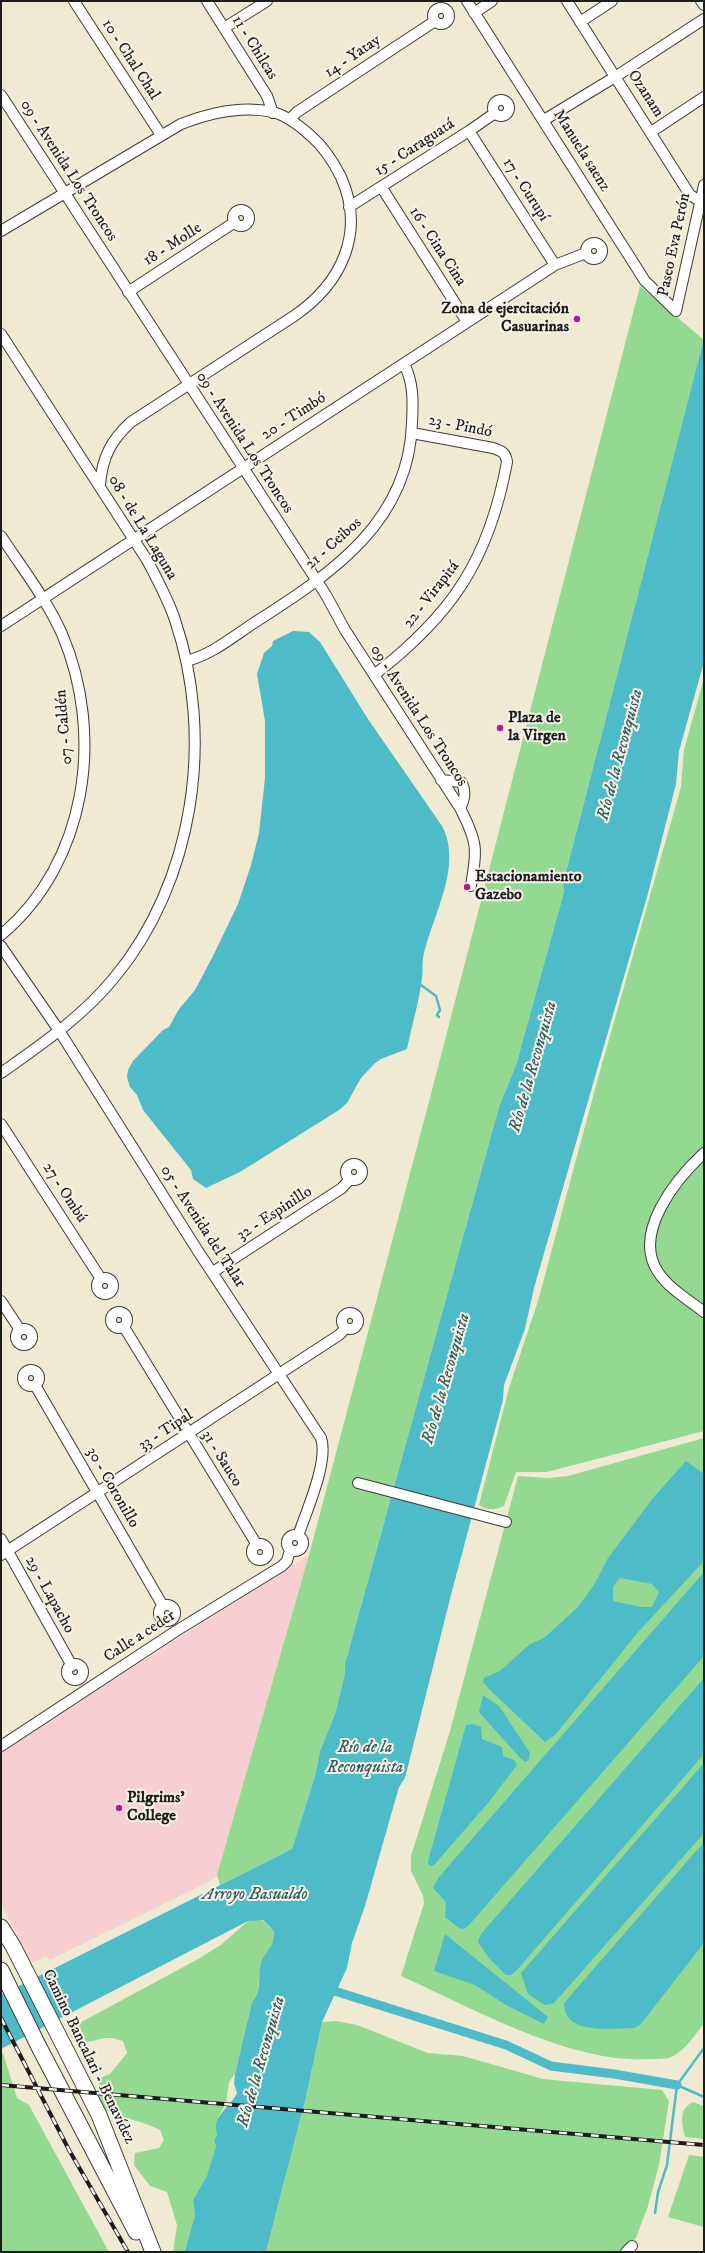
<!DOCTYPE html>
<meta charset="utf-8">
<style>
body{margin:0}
#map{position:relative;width:705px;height:2253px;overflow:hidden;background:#f1ead3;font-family:"IM FELL DW Pica",serif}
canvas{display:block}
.frame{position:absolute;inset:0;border:2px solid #1c1c1c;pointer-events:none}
</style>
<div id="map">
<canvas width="705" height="2253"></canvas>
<div class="frame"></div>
</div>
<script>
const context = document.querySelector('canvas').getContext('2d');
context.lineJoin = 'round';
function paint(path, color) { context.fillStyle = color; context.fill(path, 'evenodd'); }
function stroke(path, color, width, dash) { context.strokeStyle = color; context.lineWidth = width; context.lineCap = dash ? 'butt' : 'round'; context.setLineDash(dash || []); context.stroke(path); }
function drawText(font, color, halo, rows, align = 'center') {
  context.font = font + ' "IM FELL DW Pica",serif'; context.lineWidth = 4; context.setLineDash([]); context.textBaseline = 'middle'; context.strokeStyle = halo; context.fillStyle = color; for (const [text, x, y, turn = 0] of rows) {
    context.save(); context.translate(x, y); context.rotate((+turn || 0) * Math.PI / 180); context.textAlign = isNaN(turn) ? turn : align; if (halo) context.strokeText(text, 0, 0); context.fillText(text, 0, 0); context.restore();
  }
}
const built = new Path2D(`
 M309 1555 217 1875 212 1880 50 1960 46 1956 32 1963 1 1904V1751Z`);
const green = new Path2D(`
 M640 286 704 340 563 884 564 892 559 910 516 1065 499 1107 345 1664V1674L335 1714 320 1751 315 1776 292 1849 220 1885 217 1875 309 1555 431 1094Z
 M704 678V1431L547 1472H516L504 1506C495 1510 487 1511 479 1505L509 1388 538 1301 598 1078 681 787 684 750Z
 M704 1438V2023C695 2035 685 2051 671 2057 666 2059 658 2059 652 2059 573 2065 474 2009 401 1976L424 1903 423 1896 411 1871V1856L450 1731 518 1476 548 1478 568 1476Z
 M257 1919C263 1920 265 1922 270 1927 282 1939 265 1957 261 1970 256 1982 262 1991 252 2002L235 2074 229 2082 226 2103 218 2118 217 2134 214 2141 216 2146 208 2176 193 2200 195 2215 191 2236 185 2252H173L177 2225 167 2192 150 2186 134 2165 135 2153 159 2148 164 2140 160 2130C142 2120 121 2119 102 2108L97 2092 100 2078 110 2074 127 2053 123 2041C119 2040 114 2038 110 2038 97 2037 84 2048 71 2037L70 2031 74 2026 200 1958 222 1944 248 1921Z
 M336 2021 357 2025 428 2053 463 2056 543 2079 662 2090 669 2101 659 2165 648 2206 636 2238 620 2252H266L306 2097 322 2022Z
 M1 2052 3 2053 17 2098 29 2105 109 2252H1Z
 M693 2102 704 2106V2139L685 2137C682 2123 678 2109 693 2102Z
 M689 2155 704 2157V2227L668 2217Z`);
const water = new Path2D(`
 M704 339V662L679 751 676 784 647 897 534 1288 525 1329 504 1385 503 1400 452 1591 405 1778 399 1787 365 1906 352 1943 347 1968 322 2022 306 2097 266 2252H185L195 2215 193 2200 207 2176 216 2146 214 2141 217 2134C211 2116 230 2108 237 2093L234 2084 235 2074 252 2002C263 1990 257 1977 261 1963 264 1952 274 1948 274 1935 274 1929 267 1924 263 1920L248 1921 1 2049V1995L292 1849 315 1776 320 1751 335 1714 345 1674V1664L499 1107 516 1065 559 910 564 892 563 884Z
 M293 631 309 632 320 642 368 719 442 826C464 867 430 920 423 959 422 965 423 972 422 978 419 1002 412 1025 407 1049L381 1059 374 1064 361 1078 347 1103 339 1110 240 1172 206 1188 193 1179 191 1170 143 1110 137 1095 130 1087 127 1077 128 1070 133 1061 163 1030 169 1027 179 1009 195 990 214 954 238 904 251 865 259 833 265 778V721L257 674 264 653 272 646 273 641Z
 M686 1461 704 1474V1561L639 1631 556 1734 545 1742 488 1688 483 1682 484 1678 500 1671 530 1644 544 1638 578 1607 594 1585 608 1558 653 1498ZM620 1578 652 1584 659 1592 652 1607H641L613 1601V1586Z
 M704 1572V1656L469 1925 464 1929 459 1928 445 1917 446 1902 433 1888 439 1877Z
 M704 1678V1754L517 1970 511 1975H506L489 1958 478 1942 481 1934Z
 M483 1695 499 1706 530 1753 529 1759 526 1762 521 1759 479 1712Z
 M466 1725 473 1724 481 1727 482 1739 502 1747 503 1756 514 1760 517 1765 488 1803 434 1865 431 1866 428 1864V1861Z
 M704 1763V1833L554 2003 545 2005 528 1994 521 1973Z
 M704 1842V1943L640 2025 634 2028C611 2028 564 2036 564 2003Z
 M445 1934 548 2017 544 2024 506 2005 475 1985 434 1971Z`);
const stream = new Path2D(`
 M421 985 436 996 440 1010 437 1015 439 1017
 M677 2085 704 2097
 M655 2213 658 2192 667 2165 677 2085 704 2048`);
const canal = new Path2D(`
 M325 1988 506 2045 551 2066 614 2074 677 2085`);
const street = new Path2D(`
 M74 1 161 135
 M207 1 267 96 273 113
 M467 1 645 281 676 311
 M567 1 690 195 700 201
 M701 1 704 5
 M433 16a8 8 0 1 1 16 0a8 8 0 1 1-16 0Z
 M474 13 492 1
 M580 22 612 1
 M224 28 267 1
 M1 95 326 595 345 630 460 808
 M493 108a8 8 0 1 1 16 0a8 8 0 1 1-16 0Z
 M290 119 297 112 435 21
 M544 120 615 77 704 19
 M469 131 555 265
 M651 132 704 97
 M382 188 467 322
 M349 207 469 131 495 113
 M233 218a8 8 0 1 1 16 0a8 8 0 1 1-16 0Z
 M1 231 181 124C209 113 242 105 273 112 287 116 300 126 311 136 325 148 333 161 341 177 366 233 341 284 294 316L131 422C111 440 102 458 100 485
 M586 251a8 8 0 1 1 16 0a8 8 0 1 1-16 0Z
 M128 292 235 222
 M676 311 704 185
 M1 334 147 560C157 579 168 599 175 620 215 738 194 882 114 978 82 1017 42 1044 1 1073
 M1 536C22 568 47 600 62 634 105 735 87 863 1 935
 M1 626 555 265 586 253
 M186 661C212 655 235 635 257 621 332 573 409 522 412 423 413 403 414 383 404 364
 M374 675C452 615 489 560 507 462 506 453 502 451 493 448L412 433
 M441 780 461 782C466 790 465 800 460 808 478 843 477 848 471 886
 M1 946 60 1032 196 1248 321 1438C329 1461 306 1512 298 1536
 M1 1124 101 1279
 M704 1153C676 1179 632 1233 658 1272 669 1289 689 1300 704 1312
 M346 1172a8 8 0 1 1 16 0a8 8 0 1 1-16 0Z
 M213 1272 342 1188 350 1179
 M97 1286a8 8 0 1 1 16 0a8 8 0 1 1-16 0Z
 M1 1301 20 1330
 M111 1320a8 8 0 1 1 16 0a8 8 0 1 1-16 0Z
 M342 1321a8 8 0 1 1 16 0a8 8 0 1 1-16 0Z
 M124 1327 257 1545
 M16 1337a8 8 0 1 1 16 0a8 8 0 1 1-16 0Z
 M23 1378a8 8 0 1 1 16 0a8 8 0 1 1-16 0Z
 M35 1385 163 1606
 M358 1483 506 1522
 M287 1543a8 8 0 1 1 16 0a8 8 0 1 1-16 0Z
 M1 1539 72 1666
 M252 1552a8 8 0 1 1 16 0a8 8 0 1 1-16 0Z
 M1 1555 339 1335 346 1328
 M159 1613a8 8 0 1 1 16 0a8 8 0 1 1-16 0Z
 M67 1672a8 8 0 1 1 16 0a8 8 0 1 1-16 0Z
 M1 1746 176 1631 282 1566 287 1561 290 1550
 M626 2252 632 2246`);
const secondary = new Path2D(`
 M1 1927 13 1946 99 2115 153 2252
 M1 1970 39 2047 136 2232`);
const rail = new Path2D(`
 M1 2018 69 2150 128 2252
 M1 2085 704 2145`);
const markers = [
 [577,319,4,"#b5179e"],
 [500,728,4,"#b5179e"],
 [467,887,4,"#b5179e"],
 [119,1808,4,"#b5179e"]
];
const streetNames = [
 ["11 - Chilcas",254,48,58],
 ["14 - Yatay",353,57,-34],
 ["10 - Chal Chal",130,60,57],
 ["Ozanam",645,94,57],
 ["15 - Caraguatá",415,148,-33],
 ["Manuela saenz",581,151,58],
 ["09 - Avenida Los Troncos",68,171,57],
 ["17 - Curupí",525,190,57],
 ["18 - Molle",173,245,-33],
 ["Paseo Eva Perón",675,245,-78],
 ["16 - Cina Cina",437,247,57],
 ["20 - Timbó",294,417,-33],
 ["23 - Pindó",460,427,11],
 ["09 - Avenida Los Troncos",244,443,57],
 ["08 - de La Laguna",142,528,59],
 ["21 - Ceibos",334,544,-42],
 ["22 - Virapitá",432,595,-52],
 ["09 - Avenida Los Troncos",418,716,57],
 ["07 - Caldén",65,727,-95],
 ["27 - Ombú",64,1193,57],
 ["32 - Espinillo",275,1214,-33],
 ["05 - Avenida del Talar",202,1227,57],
 ["33 - Tipal",166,1431,-33],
 ["31 - Sauco",221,1459,58],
 ["30 - Coronillo",112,1488,60],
 ["29 - Lapacho",49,1595,61],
 ["Calle a ceder",140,1637,-33],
 ["Camino Bancalari - Benavídez",88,2057,64]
];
const poiNames = [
 ["Zona de ejercitación",569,310,"right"],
 ["Casuarinas",569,328,"right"],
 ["Plaza de",508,719],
 ["la Virgen",508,737],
 ["Estacionamiento",475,878],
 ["Gazebo",475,896],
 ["Pilgrims'",127,1799],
 ["College",127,1817]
];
const waterNames = [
 ["Río de la Reconquista",621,755,-75],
 ["Río de la Reconquista",534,1067,-74],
 ["Río de la Reconquista",447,1379,-74],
 ["Río de la",365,1748],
 ["Reconquista",365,1768],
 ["Arroyo Basualdo",255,1895],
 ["Río de la Reconquista",262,2062,-74]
];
paint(built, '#f7cfd2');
paint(green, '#93d992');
paint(water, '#4ebbc8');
stroke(stream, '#4ebbc8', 2.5);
stroke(canal, '#4ebbc8', 9);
stroke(street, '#3c3b37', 12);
stroke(secondary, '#3c3b37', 17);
stroke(street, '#fff', 10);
stroke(secondary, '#fff', 15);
stroke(rail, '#1c1c1c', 4);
stroke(rail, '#f7f3e8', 2.5, [8]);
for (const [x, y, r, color] of markers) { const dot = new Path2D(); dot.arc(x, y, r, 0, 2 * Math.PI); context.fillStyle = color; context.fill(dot); stroke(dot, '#f7f3e8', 1.5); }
drawText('16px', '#1c1c1c', '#f7f3e8', streetNames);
drawText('bold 16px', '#1c1c1c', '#f7f3e8', poiNames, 'left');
drawText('italic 17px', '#305c61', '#f7f3e8', waterNames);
</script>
